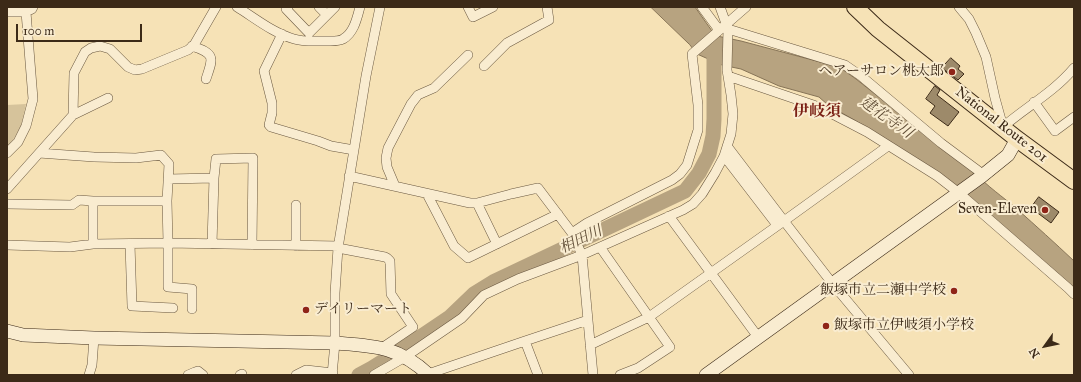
<!DOCTYPE html>
<meta charset="utf-8">
<style>
body{margin:0}
#map{position:relative;width:1081px;height:382px;overflow:hidden;background:#f6e2b6;font-family:"IM FELL Great Primer",serif}
canvas{display:block}
.frame{position:absolute;inset:0;border:8px solid #3c2a18;pointer-events:none}
.north{position:absolute;left:1025px;top:326px;width:40px;height:40px;-webkit-text-stroke:3px #f9ecd0;paint-order:stroke;rotate:237deg;font-size:11px;font-weight:700;line-height:16px;text-align:center;color:#3c2a18}
.north::after{content:'';display:block;margin:auto;width:14px;height:18px;background:#3c2a18;clip-path:polygon(50% 0,100% 100%,50% 72%,0 100%)}
.scale{position:absolute;left:16px;top:24px;width:126px;height:18px;box-sizing:border-box;border:2px solid #3c2a18;border-top:0;padding-left:5px;font-size:12px;line-height:14px;white-space:nowrap;color:#3c2a18;-webkit-text-stroke:3px #f9ecd0;paint-order:stroke}
</style>
<div id="map">
<canvas width="1081" height="382"></canvas>
<div class="frame"></div>
<div class="north">N</div>
<div class="scale">100 m</div>
</div>
<script>
const context = document.querySelector('canvas').getContext('2d');
context.lineJoin = 'round';
function paint(path, color) { context.fillStyle = color; context.fill(path, 'evenodd'); }
function stroke(path, color, width, dash) { context.strokeStyle = color; context.lineWidth = width; context.lineCap = dash ? 'butt' : 'round'; context.setLineDash(dash || []); context.stroke(path); }
function drawText(font, color, halo, rows, align = 'center') {
  context.font = font + ' "IM FELL Great Primer","Noto Serif JP",serif'; context.lineWidth = 4; context.setLineDash([]); context.textBaseline = 'middle'; context.strokeStyle = halo; context.fillStyle = color; for (const [text, x, y, turn = 0] of rows) {
    context.save(); context.translate(x, y); context.rotate((+turn || 0) * Math.PI / 180); context.textAlign = isNaN(turn) ? turn : align; if (halo) context.strokeText(text, 0, 0); context.fillText(text, 0, 0); context.restore();
  }
}
const green = new Path2D(`
 M26 104 21 126 13 140 7 148V105Z`);
const water = new Path2D(`
 M651 7H695L712 31 717 36 741 41 839 67 856 79 975 173C987 186 1003 197 1017 209 1036 226 1055 243 1074 261V288L891 143 856 121 828 105 819 97 779 86 741 69 722 65 697 54 690 45Z`);
const river = new Path2D(`
 M359 375 372 368 410 344 450 317 474 294 495 281 685 191 699 173 709 154 713 136 714 119V51`);
const building = new Path2D(`
 M951 58 960 66 958 69 964 74 958 80 942 68Z
 M935 86 940 90 937 95 959 112 948 126 930 113 935 106 926 99Z
 M1039 197 1059 212 1051 223 1031 208Z`);
const street = new Path2D(`
 M237 7C255 18 273 33 294 39 304 42 314 41 324 41 330 41 338 42 343 39 354 33 357 18 360 7
 M288 7 286 9 309 33 335 7
 M319 7 327 15
 M468 7 473 17 493 7
 M702 7 719 30
 M959 7 969 19 976 33 986 57 995 98 1003 127C1026 107 1054 92 1074 68
 M7 12H26L32 9 33 7
 M728 29 845 65 861 76 941 143 984 175
 M282 34 264 71 272 103V113L269 125 271 127 318 141 331 146 354 150
 M192 46C216 54 213 58 206 79
 M484 66 507 43 549 20 547 7
 M728 76 819 107 867 132 937 176 959 193 1068 288 1074 294
 M1034 102 1055 131 1074 117
 M73 115 108 98
 M727 146 784 221 888 146
 M7 153 18 142 26 126 33 99 26 12
 M39 153 94 157 136 158 161 155 169 164 167 201 168 243V287L192 289V309
 M724 156 777 225
 M349 176 470 203H477L511 194 538 188 572 233 582 255 593 375
 M168 179 214 178 216 159 253 158 252 245
 M395 186 387 167 386 158 388 148 400 125 411 104 418 95 434 88 468 55
 M7 189 73 115 74 73 85 52 91 48 100 46 110 49 128 67 135 70 142 69 188 50 194 45 216 7
 M427 194 454 246 468 258 558 214
 M477 203 497 244
 M7 204 72 205 79 200 93 201H167
 M296 205V246
 M669 216 758 337
 M572 233 587 223 672 180 680 174 687 165 698 130V105L692 54 746 7
 M93 244V201
 M130 244 132 306 173 308
 M212 244 214 178
 M7 245 70 247 93 244 168 243 339 246
 M600 247 670 347 638 368 620 375
 M338 248 385 257 387 258 390 261 391 294 413 327 382 348
 M525 341 588 320
 M590 345 649 317 784 221 832 283 909 375
 M428 374 525 341 538 375
 M89 375 92 365 94 338
 M188 375 195 372 198 371 203 375
 M240 375 242 374V375
 M296 375 306 370 333 373
 M332 375 335 343V293L338 248 366 76 380 7
 M374 375 405 357 462 318 484 295 518 279 582 255 683 210 693 204 702 194 715 173 724 156 731 134 733 114 731 95 727 70 728 29 720 7`);
const secondary = new Path2D(`
 M7 331 23 335 94 338 335 343C375 346 398 346 429 375
 M706 375 982 176 1008 155 1017 139`);
const highway = new Path2D(`
 M855 7 878 29 1017 139 1074 181`);
const markers = [
 [952,72,4,"#8f2418"],
 [1045,210,4,"#8f2418"],
 [954,291,4,"#8f2418"],
 [306,310,4,"#8f2418"],
 [826,326,4,"#8f2418"]
];
const poiNames = [
 ["ヘアーサロン桃太郎",944,72],
 ["Seven-Eleven",1037,210],
 ["飯塚市立二瀬中学校",946,291],
 ["デイリーマート",314,310,"left"],
 ["飯塚市立伊岐須小学校",834,326,"left"]
];
const streetNames = [
 ["National Route 201",1001,125,38]
];
const waterNames = [
 ["建花寺川",886,118,35],
 ["相田川",581,240,-25]
];
const quarterNames = [
 ["伊岐須",817,112]
];
paint(green, '#d6c39b');
paint(water, '#b7a380');
stroke(water, '#867356', 1);
stroke(river, '#b7a380', 15);
paint(building, '#9d8a6a');
stroke(building, '#3c2a18', 1);
stroke(street, '#6a5840', 10);
stroke(secondary, '#3c2a18', 14);
stroke(highway, '#3c2a18', 18);
stroke(street, '#f9ecd0', 9);
stroke(secondary, '#f9ecd0', 13);
stroke(highway, '#f6e2b6', 16);
for (const [x, y, r, color] of markers) { const dot = new Path2D(); dot.arc(x, y, r, 0, 2 * Math.PI); context.fillStyle = color; context.fill(dot); stroke(dot, '#f9ecd0', 1.5); }
drawText('14px', '#3c2a18', '#f9ecd0', poiNames, 'right');
drawText('14px', '#3c2a18', '#f9ecd0', streetNames);
drawText('italic 15px', '#614e37', '#f9ecd0', waterNames);
drawText('bold 16px', '#7a1f14', '#f9ecd0', quarterNames);
</script>
